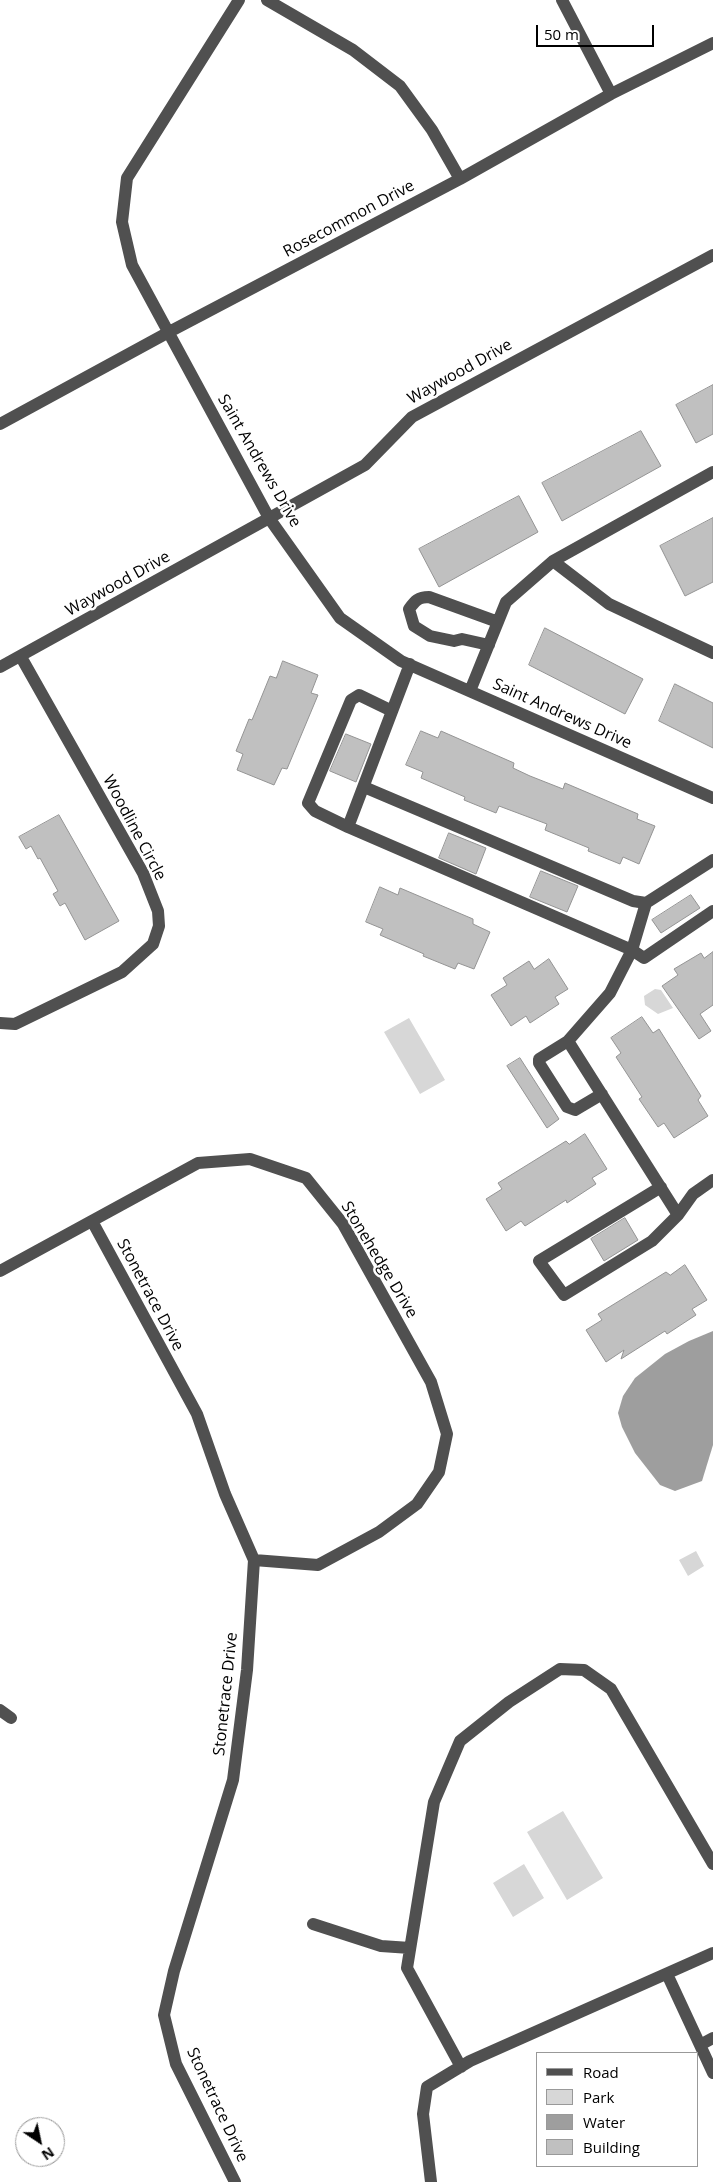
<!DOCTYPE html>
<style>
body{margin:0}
#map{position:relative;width:713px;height:2182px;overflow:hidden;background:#fff;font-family:"Open Sans",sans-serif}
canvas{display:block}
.legend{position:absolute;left:536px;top:2052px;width:162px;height:115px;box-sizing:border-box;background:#fff;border:1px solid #999;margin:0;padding:6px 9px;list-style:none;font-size:15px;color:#000}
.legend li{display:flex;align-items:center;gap:10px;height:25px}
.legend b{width:25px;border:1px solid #999}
.north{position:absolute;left:15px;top:2117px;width:50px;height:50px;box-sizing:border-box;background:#fff;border:1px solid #999;border-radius:50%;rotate:146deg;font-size:14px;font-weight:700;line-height:20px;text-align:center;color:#000}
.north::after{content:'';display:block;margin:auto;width:18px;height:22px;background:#000;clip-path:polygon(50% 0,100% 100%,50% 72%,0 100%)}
.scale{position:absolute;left:536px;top:25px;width:118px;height:22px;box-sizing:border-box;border:2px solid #000;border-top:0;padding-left:6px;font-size:15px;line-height:18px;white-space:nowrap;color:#000;-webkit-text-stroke:4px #fff;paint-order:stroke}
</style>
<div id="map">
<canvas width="713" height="2182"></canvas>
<ul class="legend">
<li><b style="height:6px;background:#505050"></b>Road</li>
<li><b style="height:14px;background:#d7d7d7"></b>Park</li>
<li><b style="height:14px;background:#9e9e9e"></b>Water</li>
<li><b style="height:14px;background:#c0c0c0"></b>Building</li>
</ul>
<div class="north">N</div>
<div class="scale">50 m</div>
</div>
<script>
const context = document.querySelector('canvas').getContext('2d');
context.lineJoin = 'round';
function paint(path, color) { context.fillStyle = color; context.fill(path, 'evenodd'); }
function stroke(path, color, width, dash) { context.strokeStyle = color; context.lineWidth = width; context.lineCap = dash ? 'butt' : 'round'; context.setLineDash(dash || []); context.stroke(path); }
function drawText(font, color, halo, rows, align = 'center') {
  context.font = font + ' "Open Sans",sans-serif'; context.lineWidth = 5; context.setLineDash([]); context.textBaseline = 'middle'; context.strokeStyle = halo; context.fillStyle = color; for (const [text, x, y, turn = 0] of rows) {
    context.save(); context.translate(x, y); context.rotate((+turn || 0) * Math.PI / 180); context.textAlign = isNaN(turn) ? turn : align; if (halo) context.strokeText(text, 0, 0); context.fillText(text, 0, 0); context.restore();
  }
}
const green = new Path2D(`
 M655 989 661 990 673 1008 658 1014 645 1005 644 996Z
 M409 1018 445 1080 420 1094 384 1032Z
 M696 1551 704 1566 688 1576 679 1560Z
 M563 1811 603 1878 567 1900 527 1832Z
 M524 1864 544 1898 513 1917 493 1883Z`);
const water = new Path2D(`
 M713 1331V1445L702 1481 675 1491 660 1485 635 1453 622 1427 618 1413 623 1396 635 1378 665 1354 689 1341Z`);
const building = new Path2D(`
 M713 385V434L696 443 676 405Z
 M641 431 661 466 562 521 542 483Z
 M519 496 538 532 439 587 419 549Z
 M713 518V582L685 596 660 546Z
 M545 628 643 679 625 714 529 665Z
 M283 661 318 675 311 693 318 695 287 769 282 768 274 785 237 770 243 754 236 751 249 719 252 720 270 676 276 678Z
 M675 684 713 703V748L659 721Z
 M421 731 438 738 441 731 514 763 513 768 530 776 563 789 565 783 638 814 637 819 655 826 639 864 623 857 620 864 588 851 589 848 545 830 547 824 499 806 496 813 464 800 465 797 421 778 423 772 406 765Z
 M346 734 371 744 356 782 330 771Z
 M59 815 119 921 85 940 65 903 60 906 53 894 58 891 40 858 38 859 31 846 26 849 19 837Z
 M449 833 486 848 476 874 439 858Z
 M541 871 578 886 567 912 530 897Z
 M380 887 398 895 400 888 473 919V924L490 932 474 969 458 963 455 969 423 956 424 954 380 935 383 929 366 922Z
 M691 895 700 908 661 933 652 920Z
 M713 952V1005L700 1014 711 1031 699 1039 662 986 678 975 674 969 701 953 704 958Z
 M549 959 568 989 555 997 559 1004 530 1023 526 1016 511 1026 491 995 507 985 503 978 529 961 534 969Z
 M642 1017 653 1033 659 1029 701 1096 698 1100 708 1116 674 1138 664 1123 658 1127 639 1099 642 1097 616 1057 621 1053 611 1038Z
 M520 1058 559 1119 547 1128 507 1066Z
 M585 1134 607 1169 592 1178 596 1184 567 1203 566 1200 525 1226 521 1221 506 1231 486 1199 502 1189 498 1183 566 1141 569 1144Z
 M625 1218 638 1240 604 1261 591 1239Z
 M685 1265 707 1300 692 1309 696 1315 667 1334 665 1331 621 1359 624 1350 606 1362 586 1330 602 1320 598 1314 666 1272 670 1275Z`);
const minor = new Path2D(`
 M239 0 127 178 122 222 132 265 269 518 340 618 401 661 713 798
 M267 0 353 50 400 86 432 130 460 179
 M562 0 611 94
 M0 424 169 332 460 179 611 94 713 43
 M553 561 609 604 713 653
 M489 645 462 639 454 641 430 636 414 626 409 609C415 601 418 597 429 597L498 622
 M410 664 348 827 632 950 644 958 713 911
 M0 667 365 465 412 417 713 255
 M470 691 506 602 553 561 713 472
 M364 787 633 901 646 903
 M348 827 315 811 308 803 351 700 359 695 392 711
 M0 1023 15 1024 122 972 153 944 159 926 158 911 143 873 21 657
 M568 1041 539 1059V1063L567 1107 575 1110 602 1094
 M661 1187 539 1261 564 1295 652 1241 678 1215 693 1194 713 1180
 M678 1215 568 1041 610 993 632 950 646 903 713 860
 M92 1221 197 1414 225 1494 254 1560 247 1670 233 1780 174 1971 164 2015 176 2064 235 2182
 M0 1271 198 1163 250 1159 306 1178 343 1224 431 1382 447 1434 439 1472 417 1504 379 1532 318 1565 254 1560
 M0 1710 11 1718
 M313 1924 381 1946 410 1948
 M667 1974 700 2045 713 2038
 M700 2045 713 2073
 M461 2067 407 1968 434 1802 460 1741 509 1702 560 1669 584 1670 611 1689 713 1864
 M431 2182 423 2114 427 2087 470 2061 713 1953`);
const streetNames = [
 ["Rosecommon Drive",349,219,-28],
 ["Waywood Drive",460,372,-29],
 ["Saint Andrews Drive",259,461,60],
 ["Waywood Drive",118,584,-29],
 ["Saint Andrews Drive",562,714,24],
 ["Woodline Circle",134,828,62],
 ["Stonehedge Drive",379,1260,59],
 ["Stonetrace Drive",150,1295,62],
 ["Stonetrace Drive",226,1694,-84],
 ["Stonetrace Drive",217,2105,65]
];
paint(green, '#d7d7d7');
paint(water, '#9e9e9e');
paint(building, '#c0c0c0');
stroke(building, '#949494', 1);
stroke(minor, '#505050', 12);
drawText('16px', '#000', '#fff', streetNames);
</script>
